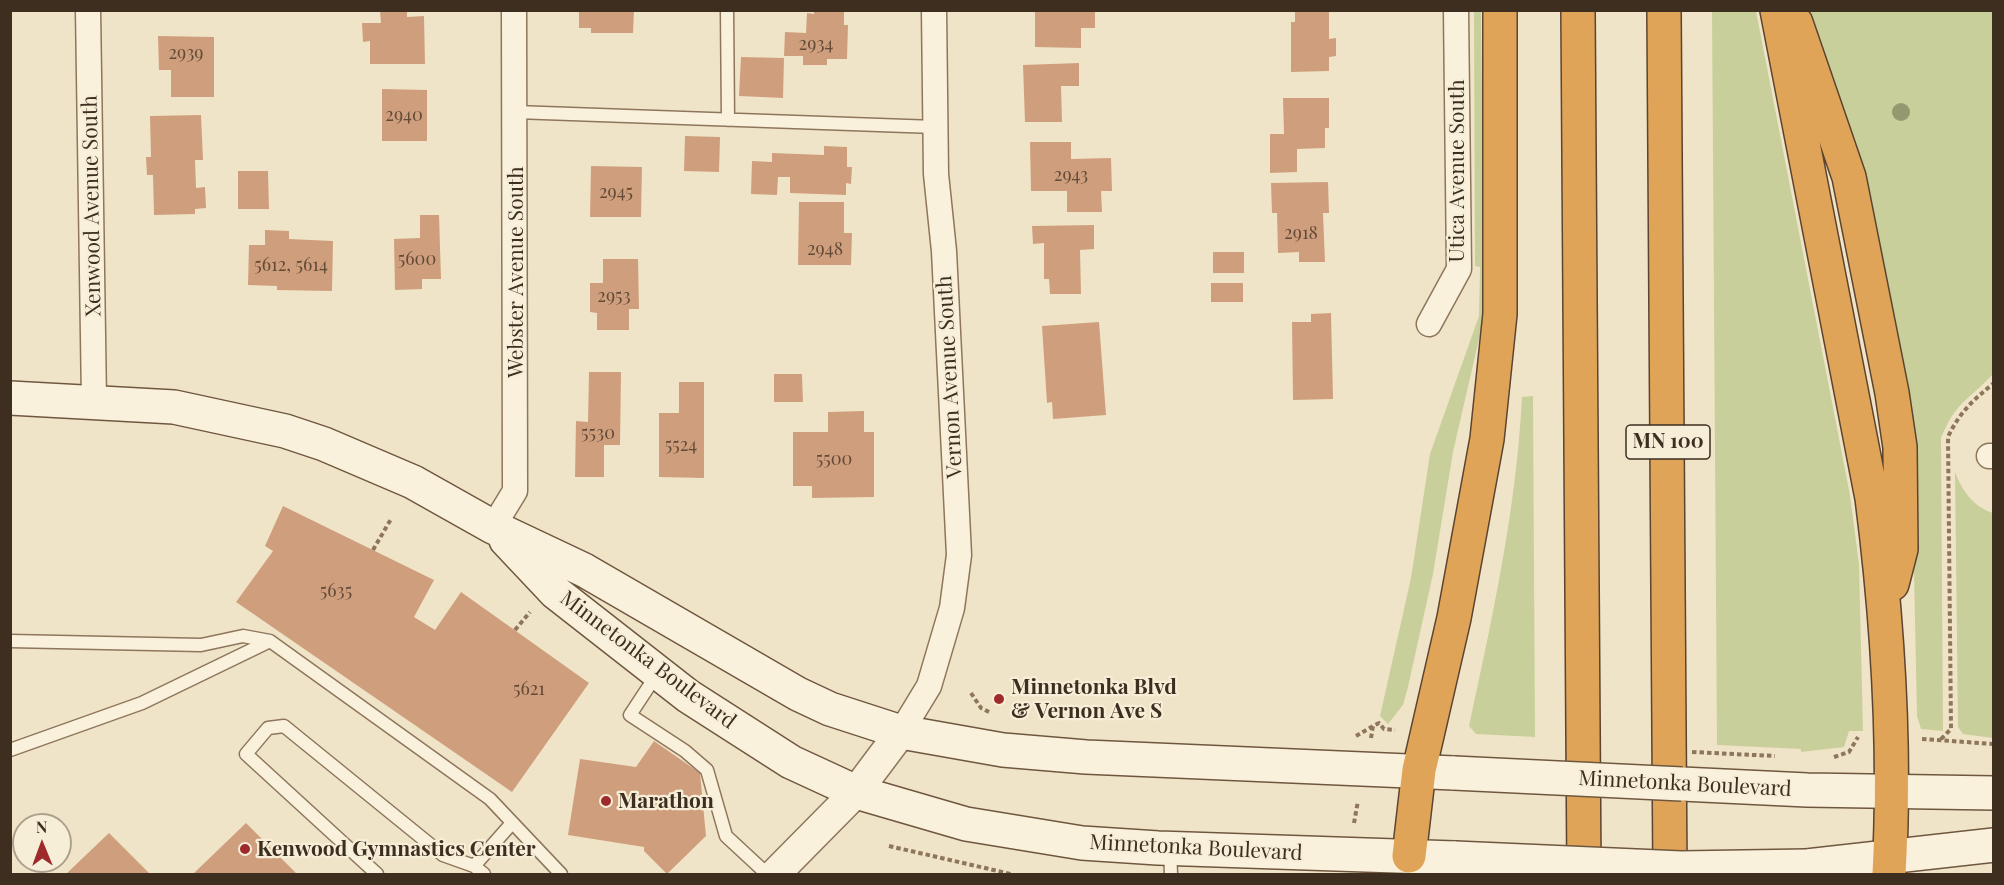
<!DOCTYPE html>
<style>
body{margin:0}
#map{position:relative;width:2004px;height:885px;overflow:hidden;background:#f0e4c8;font-family:"Playfair Display",serif}
canvas{display:block}
.frame{position:absolute;inset:0;border:12px solid #3d2e20;pointer-events:none}
.north{position:absolute;left:12px;top:813px;width:60px;height:60px;box-sizing:border-box;background:#f7eed8;border:2px solid #ada18e;border-radius:50%;rotate:359deg;font-size:16px;font-weight:700;line-height:24px;text-align:center;color:#3d2e20}
.north::after{content:'';display:block;margin:auto;width:21px;height:27px;background:#9e2a2b;clip-path:polygon(50% 0,100% 100%,50% 72%,0 100%)}
</style>
<div id="map">
<canvas width="2004" height="885"></canvas>
<div class="frame"></div>
<div class="north">N</div>
</div>
<script>
const context = document.querySelector('canvas').getContext('2d');
context.lineJoin = 'round';
function paint(path, color) { context.fillStyle = color; context.fill(path, 'evenodd'); }
function stroke(path, color, width, dash) { context.strokeStyle = color; context.lineWidth = width; context.lineCap = dash ? 'butt' : 'round'; context.setLineDash(dash || []); context.stroke(path); }
function drawText(font, color, halo, rows, align = 'center') {
  context.font = font + ' "Playfair Display",serif'; context.lineWidth = 4.5; context.setLineDash([]); context.textBaseline = 'middle'; context.strokeStyle = halo; context.fillStyle = color; for (const [text, x, y, turn = 0] of rows) {
    context.save(); context.translate(x, y); context.rotate((+turn || 0) * Math.PI / 180); context.textAlign = isNaN(turn) ? turn : align; if (halo) context.strokeText(text, 0, 0); context.fillText(text, 0, 0); context.restore();
  }
}
const green = new Path2D(`
 M1474 11H1481L1483 181H1488L1487 304 1453 452 1433 574 1408 687 1403 705 1388 724 1380 716 1411 578 1430 454 1479 316 1480 267 1475 266Z
 M1712 11H1756L1850 495 1859 564 1863 731H1849L1844 747 1801 752V749L1717 745Z
 M1807 11H1993V374C1969 400 1956 401 1941 438L1943 731 1921 729 1917 716 1912 479 1858 162Z
 M1533 396 1535 737 1476 734 1469 726C1493 614 1516 511 1522 397Z
 M1955 472C1962 491 1974 507 1993 513V738L1963 734 1958 727Z`);
const building = new Path2D(`
 M407 10V17L424 16 425 64H370V41L363 42 362 23H381L380 11Z
 M579 10H634L633 33H591V28H579Z
 M814 10H844V25H848L847 59H827V65H803V56H784L785 32 806 33 807 13 814 14Z
 M1035 10H1095V28H1081V48L1035 47Z
 M1295 10H1329V39L1336 38V56L1329 57V71L1291 72V22H1295Z
 M158 36 214 37V97H171V70H159Z
 M741 57 784 58 783 98 739 96Z
 M1079 63V86H1061L1062 122H1025L1023 65Z
 M382 89 427 90V141H382Z
 M1283 98H1329V128H1325V148L1297 149V172L1270 173V134H1284Z
 M201 115 203 160H195L196 188 205 187 206 208 195 209V214L154 215 153 175H147L146 157H151L150 116Z
 M685 136 720 137 719 172 684 171Z
 M1030 142H1071V159L1111 158 1112 191H1101L1102 212H1067V191H1031Z
 M824 146 847 147V167H852L851 184 846 183V195L790 193V177H778L777 195 751 194 752 161 772 162V153L824 155Z
 M591 166 642 167 641 217H590Z
 M238 171H268L269 209H238Z
 M1328 182 1329 213H1323L1325 262H1299V252L1278 253 1277 213H1272L1271 183Z
 M799 202H844V233H852L851 265H798Z
 M420 215H439L441 279H422V289L395 290 394 239 420 238Z
 M1094 225V249L1080 250 1081 294H1050L1049 279H1044V243L1033 244 1032 226Z
 M265 230 289 231V239L333 241 332 291 277 290V286L248 285 249 245H265Z
 M1213 252H1244V273H1213Z
 M603 259H638L639 309H629V330H597V313L590 312V283H603Z
 M1211 283H1243V302H1211Z
 M1331 313 1333 399 1293 400 1292 322H1311V314Z
 M1099 322 1106 415 1053 419 1052 402 1047 403 1042 326Z
 M589 372H621L620 445H604V477H575L576 421 588 422Z
 M774 374H802L803 402H774Z
 M679 382H704V478L659 477V413H679Z
 M864 411V432H874V497L812 498V486H793V432H828V412Z
 M283 506 434 580 414 617 435 630 461 592 589 683 512 792 236 602 273 551 265 546Z
 M654 741 700 773 706 836 667 874 644 851V847L568 835 580 759 636 767Z
 M246 823 297 874H193Z
 M109 833 150 874H66Z`);
const path = new Path2D(`
 M373 550 391 519
 M515 630 530 612
 M971 693 981 708 991 713
 M1356 736 1373 726
 M1371 738 1373 726 1379 723 1384 729 1395 730
 M1922 739 1994 744
 M1941 739 1951 729 1948 437C1959 413 1973 400 1994 383
 M1834 757 1849 752 1858 737
 M1354 823 1358 801
 M889 846 1011 874`);
const service = new Path2D(`
 M727 10 728 120
 M515 112 935 127
 M10 641 201 645 243 636 270 641 490 799 561 874
 M657 674 630 715 685 751 707 770 726 836 767 874
 M10 750 142 703 270 641
 M1170 849 1171 874
 M474 866 484 874
 M377 874 246 754 268 728 284 726 443 855 474 866 512 823`);
const minor = new Path2D(`
 M88 10 94 401
 M1429 324 1459 269 1456 10
 M1989 456H1994
 M493 527 515 491 514 10
 M901 732 929 686 952 608 959 555 944 251 936 174 934 10`);
const tertiary = new Path2D(`
 M775 874 856 792 901 732`);
const secondary = new Path2D(`
 M10 398 174 407 285 431 324 444 413 482 493 527 584 570 798 694 830 709 901 732 1003 750 1086 757 1454 773
 M506 540 555 592 688 696 791 762 856 792 966 824 1082 843 1158 848 1455 858
 M1682 784 1807 790 1994 793
 M1807 866 1994 845`);
const motorway = new Path2D(`
 M1578 10 1584 874
 M1664 10 1670 874
 M1777 10 1872 498C1888 623 1896 748 1889 874
 M1796 23 1849 177 1892 393 1900 447 1901 549 1892 584
 M1409 856 1419 770 1454 618 1487 439 1500 314V10`);
const pathBridge = new Path2D(`
 M1692 752 1775 756`);
const secondaryBridge = new Path2D(`
 M1454 773 1682 784
 M1455 858 1681 868 1807 866`);
const trees = [
 [1901,112]
];
const markers = [
 [999,699,6,"#9e2a2b"],
 [606,801,6,"#9e2a2b"],
 [245,849,6,"#9e2a2b"]
];
const numberNames = [
 ["2934",816,44],
 ["2939",186,53],
 ["2940",404,115],
 ["2943",1071,175],
 ["2945",616,192],
 ["2918",1301,233],
 ["2948",825,249],
 ["5600",417,259],
 ["5612, 5614",291,265],
 ["2953",614,296],
 ["5530",598,433],
 ["5524",681,445],
 ["5500",834,459],
 ["5635",336,591],
 ["5621",529,689]
];
const shields = [
 [1668,442,84]
];
const shieldNames = [
 ["MN 100",1668,442]
];
const streetNames = [
 ["Utica Avenue South",1457,171,-90],
 ["Xenwood Avenue South",92,206,-91],
 ["Webster Avenue South",516,272,-90],
 ["Vernon Avenue South",950,377,-93],
 ["Minnetonka Boulevard",648,660,37],
 ["Minnetonka Boulevard",1685,784,3],
 ["Minnetonka Boulevard",1196,848,3]
];
const poiNames = [
 ["Minnetonka Blvd",1011,687],
 ["& Vernon Ave S",1011,711],
 ["Marathon",618,801],
 ["Kenwood Gymnastics Center",257,849]
];
paint(green, '#c9cf9b');
paint(building, '#cf9f7d');
stroke(service, '#8d765c', 15);
stroke(minor, '#8d765c', 27);
stroke(tertiary, '#8d765c', 33);
stroke(secondary, '#6f573f', 36);
stroke(motorway, '#5b4430', 36);
stroke(path, '#8d765c', 4, [4.5, 3]);
stroke(service, '#faf1dc', 12);
stroke(minor, '#faf1dc', 24);
stroke(tertiary, '#faf1dc', 30);
stroke(secondary, '#faf1dc', 33);
stroke(motorway, '#e0a458', 33);
stroke(secondaryBridge, '#6f573f', 36, []);
stroke(pathBridge, '#8d765c', 4, [4.5, 3]);
stroke(secondaryBridge, '#faf1dc', 33);
context.fillStyle = '#96986f';
for (const [x, y] of trees) { context.beginPath(); context.arc(x, y, 9, 0, 2 * Math.PI); context.fill(); }
for (const [x, y, r, color] of markers) { const dot = new Path2D(); dot.arc(x, y, r, 0, 2 * Math.PI); context.fillStyle = color; context.fill(dot); stroke(dot, '#f7eed8', 2); }
drawText('18px', '#624a37', null, numberNames);
for (const [x, y, w] of shields) { const box = new Path2D(); box.roundRect(x - w / 2, y - 17, w, 34, 4.5); context.fillStyle = '#f7eed8'; context.fill(box); stroke(box, '#3d2e20', 1.5); }
drawText('bold 20px', '#3d2e20', null, shieldNames);
drawText('21px', '#3d2e20', '#f7eed8', streetNames);
drawText('bold 21px', '#3d2e20', '#f7eed8', poiNames, 'left');
</script>
